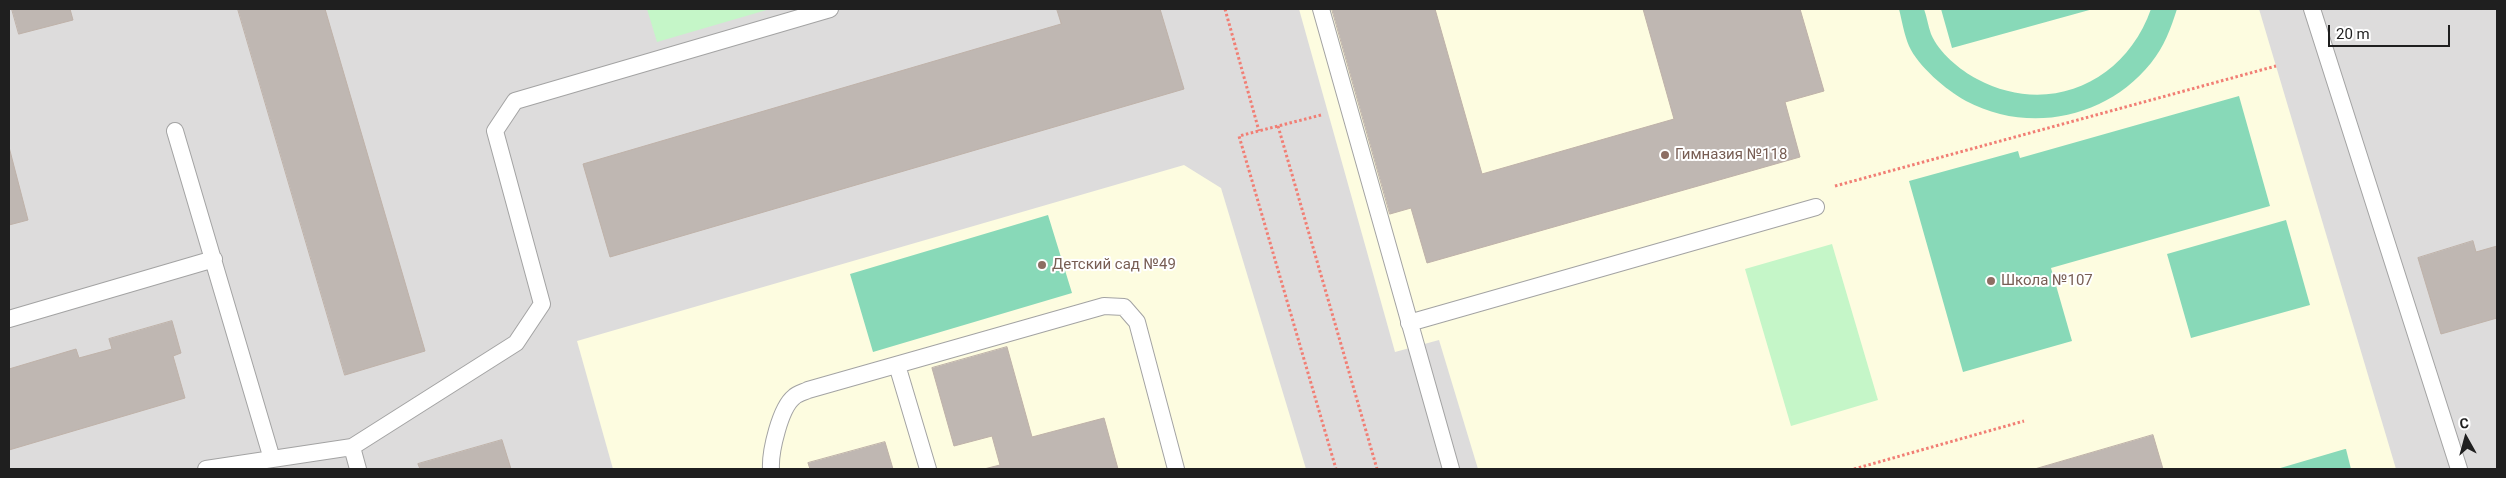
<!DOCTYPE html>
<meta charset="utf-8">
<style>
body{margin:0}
#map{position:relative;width:2506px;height:478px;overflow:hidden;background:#efebe5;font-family:Roboto,sans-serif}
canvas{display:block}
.frame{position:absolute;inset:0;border:10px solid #1f1f1f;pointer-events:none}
.north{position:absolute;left:2441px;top:413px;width:50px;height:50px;-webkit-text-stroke:4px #fff;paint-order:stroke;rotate:353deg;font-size:14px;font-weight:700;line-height:20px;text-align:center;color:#1f1f1f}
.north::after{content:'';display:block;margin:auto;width:18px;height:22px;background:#1f1f1f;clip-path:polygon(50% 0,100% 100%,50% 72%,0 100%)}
.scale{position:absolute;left:2328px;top:25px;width:122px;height:22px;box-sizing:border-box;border:2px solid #1f1f1f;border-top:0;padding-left:6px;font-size:15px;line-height:18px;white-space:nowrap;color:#1f1f1f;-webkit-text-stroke:4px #fff;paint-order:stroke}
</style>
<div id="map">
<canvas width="2506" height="478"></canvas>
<div class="frame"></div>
<div class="north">С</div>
<div class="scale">20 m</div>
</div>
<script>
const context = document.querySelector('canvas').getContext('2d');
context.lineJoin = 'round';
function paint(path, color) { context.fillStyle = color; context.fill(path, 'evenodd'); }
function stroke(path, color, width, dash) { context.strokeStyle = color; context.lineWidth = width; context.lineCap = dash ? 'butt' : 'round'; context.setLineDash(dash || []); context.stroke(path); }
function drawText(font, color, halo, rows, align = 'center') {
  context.font = font + ' Roboto,sans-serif'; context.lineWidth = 4; context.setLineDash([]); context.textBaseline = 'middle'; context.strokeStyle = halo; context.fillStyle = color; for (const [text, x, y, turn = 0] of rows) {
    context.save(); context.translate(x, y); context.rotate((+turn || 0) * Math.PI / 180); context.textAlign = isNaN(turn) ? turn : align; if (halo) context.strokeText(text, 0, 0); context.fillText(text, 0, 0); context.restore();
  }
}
const residential = new Path2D(`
 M9 9H2497V469H9Z`);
const education = new Path2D(`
 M1299 9H2259L2396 469H1478L1439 340 1395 352Z
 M1184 165 1221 188 1306 469H613L577 341Z`);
const park = new Path2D(`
 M647 9H770L657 42Z
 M1832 244 1878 400 1791 426 1745 269Z`);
const pitch = new Path2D(`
 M1899 9H1924C1927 17 1928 26 1931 34 1939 53 1960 70 1977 79 2048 117 2125 83 2151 9H2177C2171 28 2164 47 2151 63 2106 119 2028 134 1966 101 1946 90 1918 66 1909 46 1904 34 1902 21 1899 9Z
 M1941 9H2093L1952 48Z
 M2239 96 2270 206 2051 268 2072 341 1963 372 1909 181 2018 151 2020 158Z
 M1048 215 1072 293 873 352 850 274Z
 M2286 220 2310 305 2191 338 2167 254Z
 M2346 449 2351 469H2277L2345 449Z`);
const building = new Path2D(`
 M12 9H70L73 20 19 34Z
 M238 9H325L425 351 345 375Z
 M1057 9H1160L1184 89 610 257 583 164 1061 24Z
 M1332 9H1435L1482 174 1674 119 1643 9H1800L1824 91 1785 102 1800 157 1427 263 1411 208 1390 214Z
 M9 147 28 220 9 225Z
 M2473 241 2476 252 2497 246V318L2441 334 2418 258Z
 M172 321 181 353 173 356 185 398 9 450V369L76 349 79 358 112 349 109 339Z
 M1007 347 1032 437 1104 418 1118 469H984L1000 465 992 436 954 446 932 368Z
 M2153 435 2163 469H2035Z
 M502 440 511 469H420L418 464Z
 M885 442 893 469H810L808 463Z`);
const path = new Path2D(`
 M1225 9 1259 131
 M1321 115 1239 136 1336 469
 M1278 126 1377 469
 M1835 186 2276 66
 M1854 469 2024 421`);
const service = new Path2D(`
 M1321 9 1451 469
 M2312 9 2459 469
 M175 131 272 459
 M9 319 214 259
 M1409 323 1816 207
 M897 365 928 469
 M352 447 358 469
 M206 469 352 447 516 343 542 304 495 131 515 101 830 9
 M771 469C770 452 780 408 794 397 797 394 804 392 808 390L1104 306 1124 307 1137 322 1176 469`);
const markers = [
 [1665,155,5,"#8d6e63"],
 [1042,265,5,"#8d6e63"],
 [1991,281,5,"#8d6e63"]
];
const educationNames = [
 ["Гимназия №118",1675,155],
 ["Детский сад №49",1052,265],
 ["Школа №107",2001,281]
];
paint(residential, '#dddcdc');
paint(education, '#fdfce0');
paint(park, '#c5f6c8');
paint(pitch, '#88d9b8');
paint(building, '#bfb7b2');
stroke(building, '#bfb2a9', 1);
stroke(service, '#a3a3a3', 18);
stroke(path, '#f17e74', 3, [2.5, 2.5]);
stroke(service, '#fff', 16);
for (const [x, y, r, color] of markers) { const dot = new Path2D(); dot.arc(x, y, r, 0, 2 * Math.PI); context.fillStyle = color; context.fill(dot); stroke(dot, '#fff', 2); }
drawText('15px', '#785e54', '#fff', educationNames, 'left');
</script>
